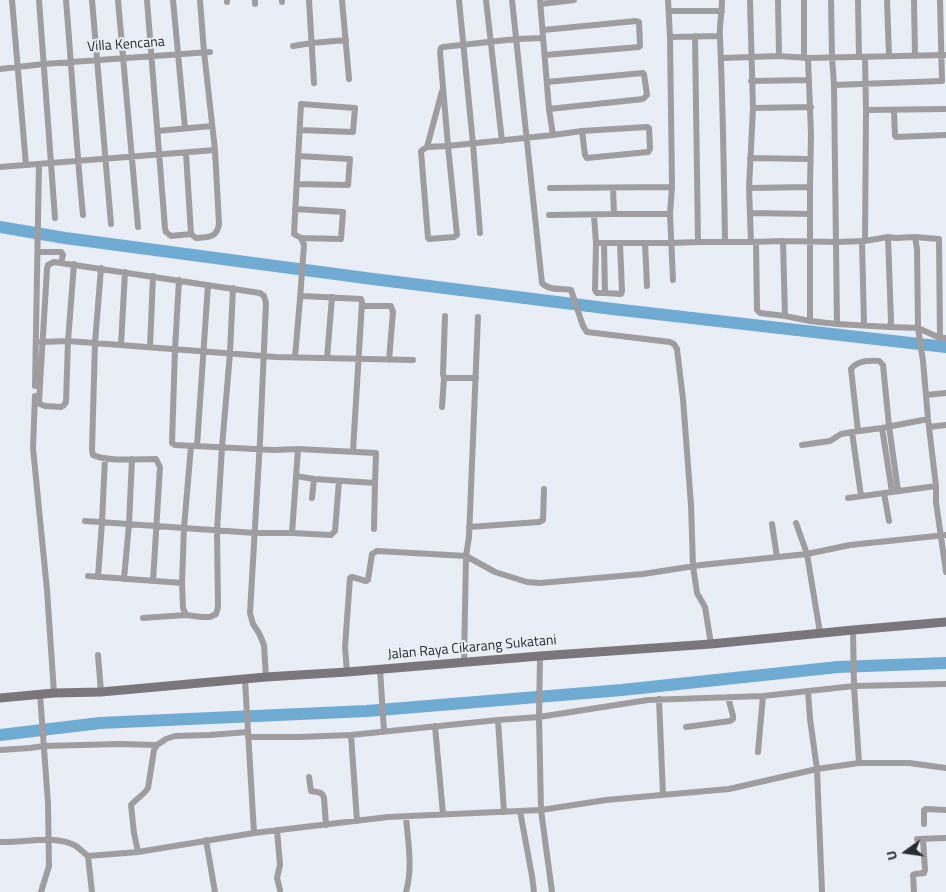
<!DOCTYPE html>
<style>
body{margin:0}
#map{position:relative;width:946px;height:892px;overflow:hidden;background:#e9edf6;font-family:"Titillium Web",sans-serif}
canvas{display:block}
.north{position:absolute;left:881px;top:827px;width:50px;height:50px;-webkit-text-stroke:4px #e9edf6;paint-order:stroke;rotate:256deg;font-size:14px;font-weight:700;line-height:20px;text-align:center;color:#2c2d31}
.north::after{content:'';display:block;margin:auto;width:18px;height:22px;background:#2c2d31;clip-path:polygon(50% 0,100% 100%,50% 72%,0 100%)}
</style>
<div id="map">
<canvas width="946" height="892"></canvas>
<div class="north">U</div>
</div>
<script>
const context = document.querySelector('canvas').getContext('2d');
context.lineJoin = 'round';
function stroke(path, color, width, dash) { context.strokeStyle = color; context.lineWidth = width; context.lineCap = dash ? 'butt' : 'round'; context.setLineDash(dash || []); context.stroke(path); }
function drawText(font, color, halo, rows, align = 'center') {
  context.font = font + ' "Titillium Web",sans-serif'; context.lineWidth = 4; context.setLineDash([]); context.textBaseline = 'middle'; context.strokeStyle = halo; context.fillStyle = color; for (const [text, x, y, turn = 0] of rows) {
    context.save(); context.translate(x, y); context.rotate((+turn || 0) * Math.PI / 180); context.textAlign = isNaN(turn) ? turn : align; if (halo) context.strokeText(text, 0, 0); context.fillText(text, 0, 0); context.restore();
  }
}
const river = new Path2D(`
 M0 227 65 238 373 279 613 309 946 347
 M0 735 100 723 367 711 622 690 838 667 946 663`);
const street = new Path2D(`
 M12 0 26 165
 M39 0 55 218
 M66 0C72 72 76 144 83 215
 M92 0 111 224
 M118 0 138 227
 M147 0 165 228 166 232 171 236 191 234
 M173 0 185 128
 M227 0V2
 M255 0V4
 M282 0V2
 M309 0 314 83
 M342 0 349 79
 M459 0 473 144 480 233
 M486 0 502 141
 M512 0 542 283C549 291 561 288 571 290L583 326 587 332 670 342 674 344 677 349 683 399 691 505 693 566 697 593 705 607 711 644
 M540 0 549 109 553 135 448 146 440 52 441 48 443 47 516 39 543 38
 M668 0 670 37
 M722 0C722 13 719 26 720 38 723 106 724 174 725 242
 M750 0 753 108 749 188 751 242
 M778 0 779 56
 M804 0V58
 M831 0 832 57 834 85 837 324
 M858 0 859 57
 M887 0 889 56
 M914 0 915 56
 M541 4 574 0
 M669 11H722
 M543 30 636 21 639 22 640 46 639 47 545 55
 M695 36 698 242
 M293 46 312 43 346 40
 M808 58 811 134 810 187V321
 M721 60 723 58 779 56 808 58 946 55
 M0 69 44 64 210 52
 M751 81 809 80
 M547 82 643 73 644 74 647 95 643 99 549 109
 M834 85 942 81 940 0
 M753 108 811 107
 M866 110 946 109
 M894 111 895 136 896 137 946 135
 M300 130 353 132 355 108 301 104 294 234 301 238 304 245 300 299
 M157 131 212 126
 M553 135 582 131 647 127 649 128 650 149 648 152 587 158 585 155 582 131
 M448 146 457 235 454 237 429 239 428 238 421 151 427 147Z
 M427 147 442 91
 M186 153 191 234 196 238C208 237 217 238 219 224L215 150 204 52 200 0
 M750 158 810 159
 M0 167 215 150
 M297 184 348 185 350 159 298 156
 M550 188 672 187
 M749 188 810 187
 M295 209 343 212 341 239 301 238
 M750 213 810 214
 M614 214H670
 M549 215 614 214 613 188
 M594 215 596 243 595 290 597 293H605
 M915 237 939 239 940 338
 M783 241 785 316 810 321 837 324 890 327 891 321 888 237
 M862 241 864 325
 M865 241 866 110 865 57
 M756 242 757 310 760 313 785 316
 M596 243H671L698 242H751L783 241 837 242 865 241 888 237 896 238 915 237 917 249 918 328 923 361 928 419 936 486V502L946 572
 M604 243 605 293 621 294 622 291 620 243
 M645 243 647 286
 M38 252H61L63 255 61 263
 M74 264 68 341 66 402 64 405 61 407 45 406 40 404 39 401 47 269 48 265 54 262 260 293 264 296 266 303 260 441 250 613 253 624 259 633 264 645 266 677
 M101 268 95 343 92 450 93 455C107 462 140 459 156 459L160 467 153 581
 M179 280 175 349 172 443 175 445 274 450 298 449 376 453 375 483 314 479 296 476
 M673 280 670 214 672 187 670 37 719 36
 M362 306H391L393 312 389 360
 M445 316 443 374 444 378H476
 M890 327 918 328 940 338H946
 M41 342 68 341 276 357 413 360
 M121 345 125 272
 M150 347 153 276
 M295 357 300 299 303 296 361 299 362 302 353 451
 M327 358 332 297
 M35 386 39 164
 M926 395 946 393
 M35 396 33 448 47 590 54 693
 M442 407 444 378
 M929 427 946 425
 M882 428 892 492
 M858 431 851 369C857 360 869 360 879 361L883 365 889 426 898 491
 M852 432 861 496
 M802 445 830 441 841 434 852 432 882 428 928 419
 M191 446 184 528 182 583 183 608 186 615 202 617H210L216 614 218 607 217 531 222 447 230 353 233 288
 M197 446 208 285
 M884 493 889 521
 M312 498 314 479
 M848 498 936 486
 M85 521 255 533H292L331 535 335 531 339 481
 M796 523 807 554 820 633
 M772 524 777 557
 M469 527 539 522 543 520 544 489
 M374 529 375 483
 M292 533 298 449
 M88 576 182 583
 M98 577 102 522 105 458
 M124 579 129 524 132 459
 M143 618 186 615
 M853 630 854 686 859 763
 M98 655 101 692
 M540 656 539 717 541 810 552 892
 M464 662 466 556 469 537 478 317
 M380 669 384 731
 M347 672 345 647 350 578 352 577 366 581 368 580 372 554 377 551 466 556 495 572 527 582 540 583 643 574 701 565 807 554 850 545 946 535
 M245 680 254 833
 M808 691 810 719 817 769 822 892
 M40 694 48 803 49 866 41 892
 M659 699 663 795
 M498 720 504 812
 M435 726 443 814
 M686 727 730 721 733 719V716L728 697
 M351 735 357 821
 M248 737H299L351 735 498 720 539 717 648 700 763 696 854 686 946 684
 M0 750 30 748 44 746 119 744 157 745
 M758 752 763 696
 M309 777 311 791C317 792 322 791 324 798L326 825
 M520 811 532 876 534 892
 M924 824V810L926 809 946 810
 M277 830 280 865 277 878 280 890
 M917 839 946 838
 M206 840 215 892
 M0 842C24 843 54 834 76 846 80 849 84 853 88 856L138 852 254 833 388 817 541 810 606 800 729 789 817 769 859 763H909L946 768
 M138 852 134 833 131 805C136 799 146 793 148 788L154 750 157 745 166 739 175 736 210 735 248 732
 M88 856 92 892
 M406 892C413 867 408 842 406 817
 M914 892 913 875 915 874 924 873 925 870 923 839`);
const secondary = new Path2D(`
 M0 698 54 693 101 692 266 677 347 672 540 656 711 644 853 630 946 622`);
const streetNames = [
 ["Villa Kencana",126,45,-4],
 ["Jalan Raya Cikarang Sukatani",472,648,-5]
];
stroke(river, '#70abd4', 12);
stroke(street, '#9f9da0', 6);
stroke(secondary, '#7a767c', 9);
drawText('14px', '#2c2d31', '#e9edf6', streetNames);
</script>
